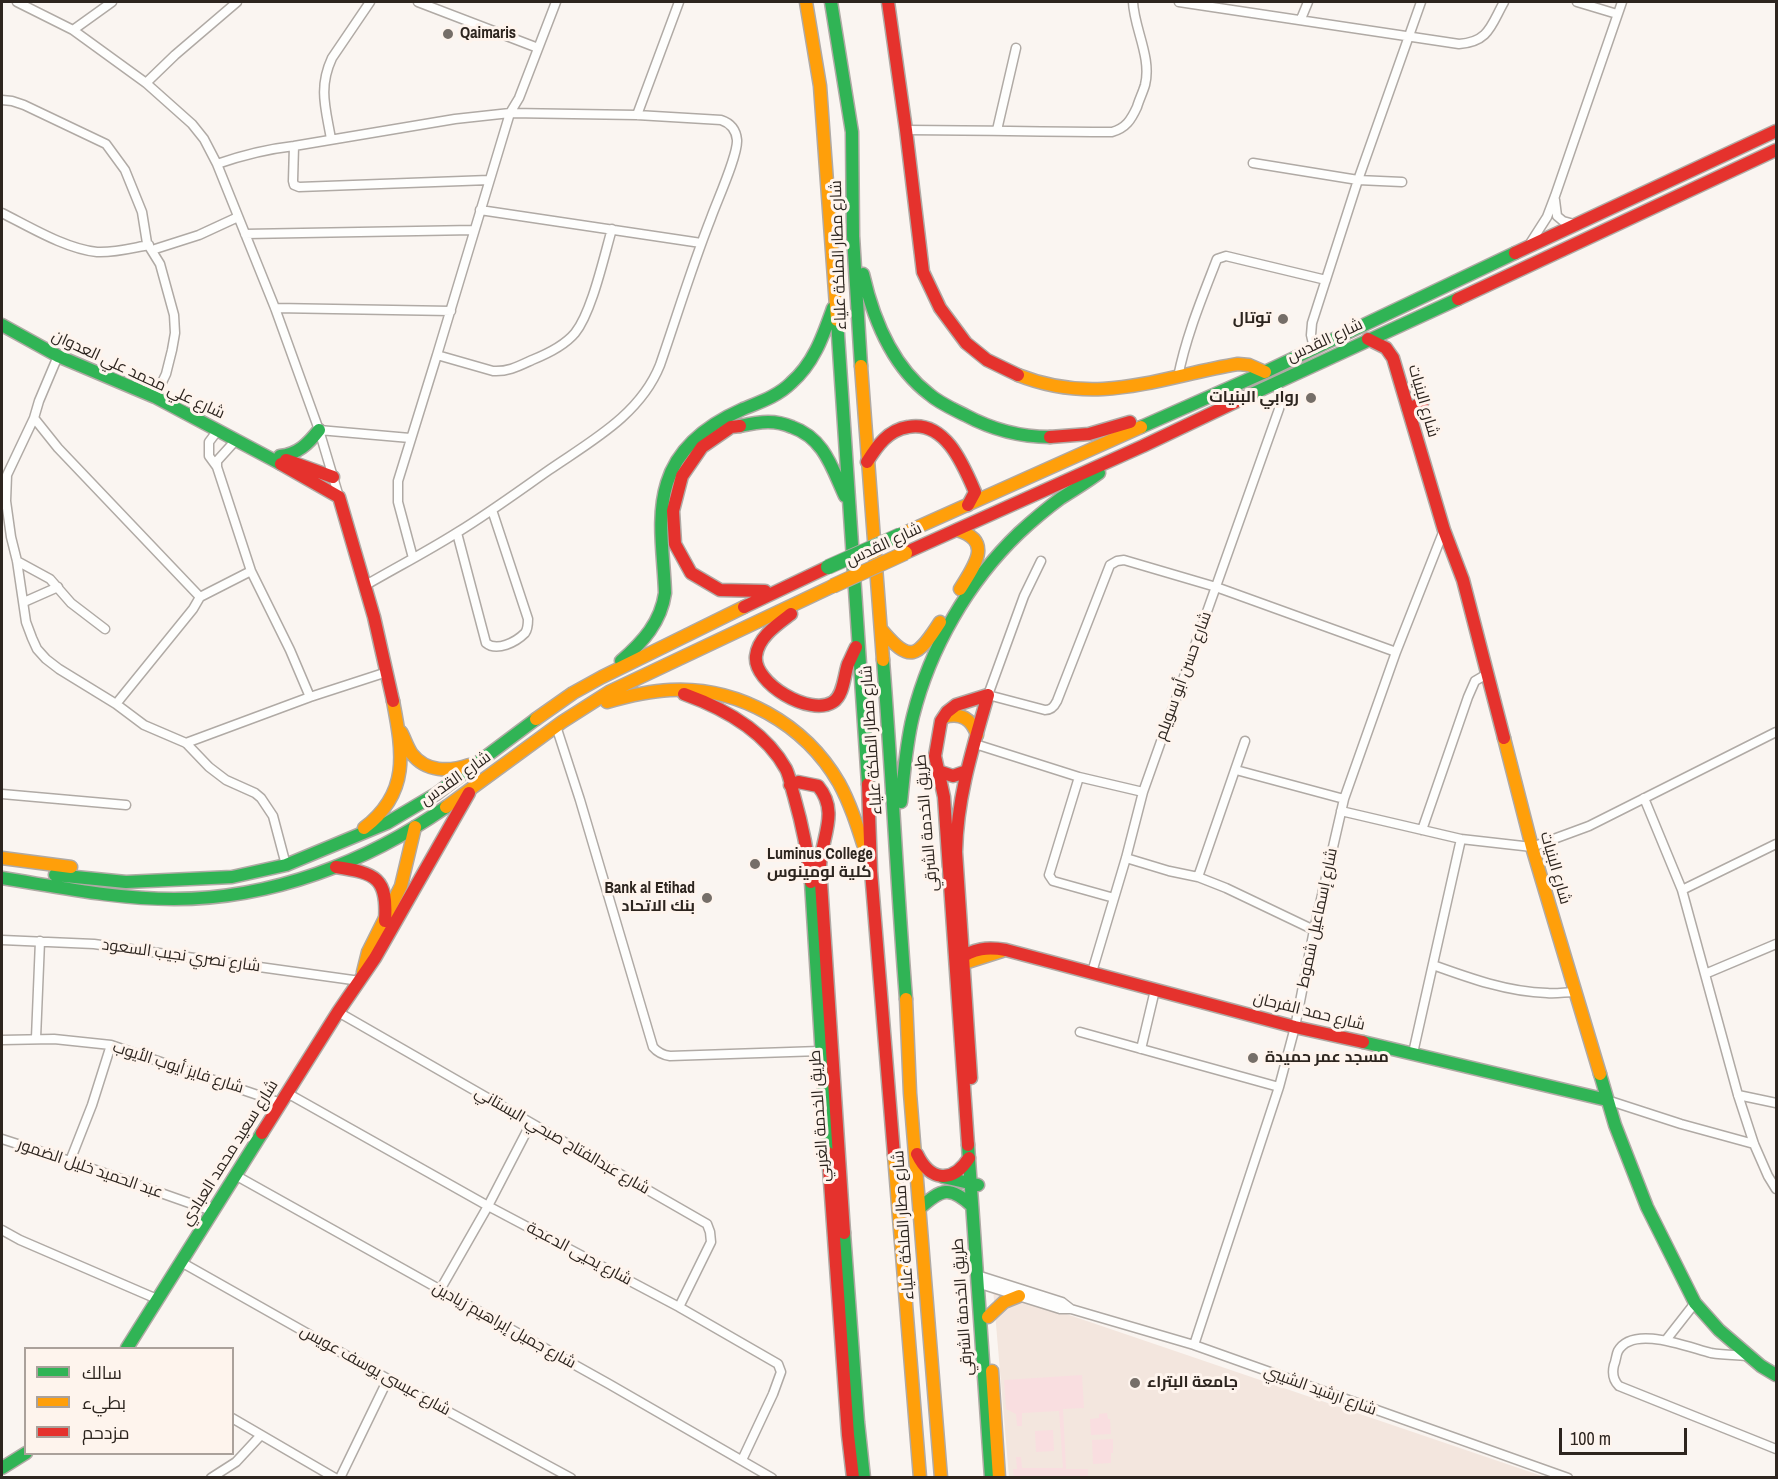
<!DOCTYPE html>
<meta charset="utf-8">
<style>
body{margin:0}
#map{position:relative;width:1778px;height:1479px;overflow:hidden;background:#faf5f1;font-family:"Archivo Narrow",Cairo,sans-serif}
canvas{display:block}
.frame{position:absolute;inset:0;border:3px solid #2d251f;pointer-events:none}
.legend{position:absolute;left:24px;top:1347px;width:210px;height:108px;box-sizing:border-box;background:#fef4ed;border:2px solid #aaa19b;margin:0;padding:8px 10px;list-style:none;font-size:18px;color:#2d251f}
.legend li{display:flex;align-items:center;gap:12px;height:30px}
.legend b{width:30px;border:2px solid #aaa19b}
.scale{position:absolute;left:1559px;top:1428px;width:128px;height:27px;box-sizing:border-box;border:3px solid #2d251f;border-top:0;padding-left:8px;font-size:18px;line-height:21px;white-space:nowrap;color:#2d251f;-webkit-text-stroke:4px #fef4ed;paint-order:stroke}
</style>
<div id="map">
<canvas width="1778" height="1479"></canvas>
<div class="frame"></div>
<ul class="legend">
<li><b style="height:8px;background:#30b455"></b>سالك</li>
<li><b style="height:8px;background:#ff9f0a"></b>بطيء</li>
<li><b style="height:8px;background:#e5322d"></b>مزدحم</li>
</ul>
<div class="scale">100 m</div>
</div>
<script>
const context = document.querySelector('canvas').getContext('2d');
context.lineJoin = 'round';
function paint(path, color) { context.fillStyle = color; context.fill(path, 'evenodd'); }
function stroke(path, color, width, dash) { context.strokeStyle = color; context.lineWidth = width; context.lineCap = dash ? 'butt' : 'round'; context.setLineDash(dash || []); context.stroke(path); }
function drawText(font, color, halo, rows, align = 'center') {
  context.font = font + ' "Archivo Narrow",Cairo,sans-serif'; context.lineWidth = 6; context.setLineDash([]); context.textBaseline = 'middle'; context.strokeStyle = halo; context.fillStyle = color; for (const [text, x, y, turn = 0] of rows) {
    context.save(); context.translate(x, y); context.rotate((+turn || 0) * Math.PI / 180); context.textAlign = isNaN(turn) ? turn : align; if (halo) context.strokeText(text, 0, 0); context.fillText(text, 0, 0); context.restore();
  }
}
const built = new Path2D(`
 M993 1289 1545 1477H1009Z`);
const green = new Path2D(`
 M1082 1375 1084 1408 1063 1409 1066 1469H1088V1477H1014L1013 1469H1017L1016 1457H1021L1022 1468H1063L1059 1411 1022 1413V1426H1017L1016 1414 1006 1409 1004 1380Z
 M1107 1413 1108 1419H1110L1111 1434 1091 1435 1090 1419 1099 1418V1414Z
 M1053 1430 1054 1451 1036 1452 1035 1431Z
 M1113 1439V1453H1111V1463L1093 1464 1092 1440Z`);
const street = new Path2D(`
 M17 2 73 30 146 83 192 124 204 139 217 164 275 308 319 430 339 497
 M418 2 538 48
 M1179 2 1459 44C1489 42 1491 25 1504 2
 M1577 2 1617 14
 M1301 19 1308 2
 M73 30 112 2
 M146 83 175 55 237 2
 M2 100 12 101 24 105 106 144 125 170 142 212 147 243 160 264 174 315 175 333 172 350 166 374 155 397
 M637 115 679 2
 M906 130C975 130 1043 132 1112 132 1126 128 1131 120 1137 107 1139 100 1143 92 1145 85 1152 58 1134 28 1133 2
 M997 130 1016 48
 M331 139C326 109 318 88 332 58L370 2
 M294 146 293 181 294 185 299 187 489 180
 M1253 163 1358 180 1402 182
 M217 164C243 155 267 149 294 146L455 119 510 113 637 115 721 120C730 123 736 129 737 140 738 155 717 201 711 218 692 266 677 316 660 365 640 415 591 441 549 470 519 491 489 513 458 532 428 551 397 567 366 585
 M1555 200 1557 216 1563 221 1574 224
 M480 210 701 243
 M2 213C30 227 66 249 97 252 114 253 132 248 149 245
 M245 234 474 230
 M1531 242 1547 217 1555 196 1622 2
 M152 250 199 235 238 217
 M275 308 451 311
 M1314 348 1311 335 1312 323 1358 180 1421 2
 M437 355 510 113 519 98 556 2
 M58 356 39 401 34 418 7 475 6 501 11 537 17 561 26 622 32 638 37 649 46 659 59 669 116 704 144 725 186 743 209 767 226 780 255 793 261 798 273 816 286 865
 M1178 377C1186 336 1202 298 1217 259L1226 256 1326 280
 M34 418 58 448 200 597
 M218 430 209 442V456L217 467 251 571 290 650 310 697
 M319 430 410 438
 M217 467V461L236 440
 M457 533 486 643C497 652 516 642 525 633 528 629 528 624 528 619L492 510
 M413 558 398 502V481L437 355 493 371C508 372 519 366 532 360 547 354 565 345 575 333 592 312 604 256 612 229
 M17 561 50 579 71 603 105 629
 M1041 561 1024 596 988 695 1045 710C1051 710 1054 707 1057 701L1110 565 1117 561 1124 560 1216 587 1396 652
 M24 602 58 587
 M116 704 193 609 200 597 251 571
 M556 726 580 800 653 1047C658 1053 663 1055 670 1056L820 1051
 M186 743 310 697 387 672
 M975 744 1079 777 1143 792
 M1236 770 1344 799
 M1079 777 1049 875 1053 881 1114 898
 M2 794 126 805
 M1644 798 1682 890 1738 1095 1754 1144 1768 1176 1776 1189
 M1341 811 1461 839 1532 847 1589 826 1776 732
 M1422 830 1468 697 1475 681 1487 674
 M1126 858 1169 871 1198 877 1245 741
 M1198 877 1226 888 1314 930
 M1682 890 1776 844
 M2 940 94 944 360 981
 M1433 965C1469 978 1508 992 1547 993 1556 994 1566 992 1575 992
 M1092 972 1126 858 1143 792 1279 409 1281 400 1276 383
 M1705 974 1776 944
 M338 1012 707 1224 710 1232 711 1242 679 1307
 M1080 1032 1279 1087
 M36 1038 40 941
 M2 1040 54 1039 111 1045 281 1103
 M1141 1049 1155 990
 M1413 1053 1461 839
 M287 1093 488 1206 679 1307 778 1364 781 1372 773 1394 742 1460
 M1738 1095 1776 1103
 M1607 1100 1681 1124 1754 1144
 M2 1139 70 1161 212 1211
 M70 1161 92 1105 111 1045
 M235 1175 609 1384 772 1478
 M2 1230 20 1240 157 1299
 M181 1262 388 1379 571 1478
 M977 1275 1062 1302 1071 1309
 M977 1283 1060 1309H1071L1194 1345 1568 1478
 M440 1290 488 1206 531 1123
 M1666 1340 1695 1303
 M1194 1345 1279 1087 1295 1027 1314 930 1344 799 1396 652 1444 530
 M1749 1356C1736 1355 1724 1355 1711 1353 1690 1348 1633 1324 1618 1351 1616 1355 1616 1361 1614 1365 1612 1373 1613 1380 1619 1386L1776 1449
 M232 1418 335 1478
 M211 1478 236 1462 261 1435
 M340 1478 388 1379`);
const fast = new Path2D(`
 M831 2 852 132 853 236 861 366
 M863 274C873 318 891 365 929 394 939 403 953 409 965 415 991 429 1020 437 1050 437
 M837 320 868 784
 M2 325 58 356 155 397 281 464
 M1252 394 1458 299
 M740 426C749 424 759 422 768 422 776 422 785 424 792 427 824 438 832 468 845 496
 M1141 427 1265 372 1515 253
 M280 456C298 454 308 444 319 430
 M883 660C892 773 897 886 906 999
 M621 661C643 642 661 622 665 593 664 557 656 518 667 483 678 446 709 424 743 409 760 402 778 396 791 383 814 363 823 336 833 308
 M901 802C904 773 906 744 913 716 930 648 968 582 1019 533 1032 521 1046 509 1061 498 1074 490 1087 482 1099 473
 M55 875 126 882 232 877 286 865 387 823 436 794 536 719
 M2 878C59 887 116 899 174 899 272 899 367 862 446 807
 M811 882 828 1153
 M1363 1042 1607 1100
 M1600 1074 1615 1125 1647 1207 1695 1303 1719 1330 1761 1366 1776 1375
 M968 1145 991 1478
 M943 1177 978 1185
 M920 1208C941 1189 950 1185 972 1206
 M844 1233 858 1422 864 1478
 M127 1348 262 1133
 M2 1468 26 1453`);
const slow = new Path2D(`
 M806 2 820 86 837 320
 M861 366 883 660
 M1018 375C1099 407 1159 377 1238 364L1249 365 1265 372
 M957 530C994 541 974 566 960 589
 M900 535 1141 427
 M881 629C910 664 917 658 940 622
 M607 702C628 696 648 691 670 690 738 686 805 724 839 783 850 803 857 825 864 847
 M944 717C961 712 972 719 977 735
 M536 719 573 693 602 677 744 607
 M401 732C405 739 407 747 412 754 426 772 449 772 469 765
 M1504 738 1532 847 1600 1074
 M446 807 562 722 609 692 833 586
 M364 828C410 793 403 753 393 701
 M2 858 71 867
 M958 965 1002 951
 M363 972 368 952 401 886 415 827
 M906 999 910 1093 941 1478
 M894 1155 920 1478
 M988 1317 1004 1302 1019 1296
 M992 1371 999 1478`);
const jam = new Path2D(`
 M888 2 906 130 923 272 940 308 966 343 987 360 1018 375
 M1515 253 1776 131
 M1458 299 1776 150
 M1368 339 1386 348 1393 358 1444 530 1463 580 1504 738
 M1408 409 1422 403
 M740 426 731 427 702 447 682 476 673 511 675 544 691 573 720 590 765 591
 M1050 437 1089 434 1130 422
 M286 460 333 477
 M867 462C877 446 888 430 908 427 945 420 963 464 975 492L968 505
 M281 464 339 497 374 617 393 701
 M905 553 1143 446 1252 394
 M744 607 828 567
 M791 614C778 624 758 637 756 656 753 683 810 717 833 702 844 695 844 675 848 664 851 658 853 653 856 647
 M684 694C723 708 765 731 786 769 790 777 791 787 794 796 802 824 808 852 811 882
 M938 771 953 776 967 771
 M868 784 871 871 894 1155
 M790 785 798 782 818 786C840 812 821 838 820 867L844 1233
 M336 867C376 873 388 878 385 921
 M958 960C973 948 988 947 1006 950L1295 1027 1363 1042
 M971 1078 956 852C957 797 973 747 988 695
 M262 1133 338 1012 375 958 469 793
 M968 1145 944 797 935 756 941 721 947 712 956 705 988 695
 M828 1153 848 1435 853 1478
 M917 1154C930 1181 952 1184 969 1158`);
const fastBridge = new Path2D(`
 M828 567 900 535`);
const slowBridge = new Path2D(`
 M833 586 905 553`);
const markers = [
 [448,34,6,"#756e68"],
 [1283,319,6,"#756e68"],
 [1311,398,6,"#756e68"],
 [755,864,6,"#756e68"],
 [707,898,6,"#756e68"],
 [1253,1058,6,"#756e68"],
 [1135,1383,6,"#756e68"]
];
const poiNames = [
 ["Qaimaris",460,34],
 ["توتال",1271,319,"right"],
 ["روابي البنيات",1299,398,"right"],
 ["Luminus College",767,855],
 ["كلية لومينوس",767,873],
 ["Bank al Etihad",695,889,"right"],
 ["بنك الاتحاد",695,907,"right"],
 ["مسجد عمر حميدة",1265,1058],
 ["جامعة البتراء",1147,1383]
];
const streetNames = [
 ["شارع مطار الملكة علياء",839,255,-92],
 ["شارع القدس",1325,341,-25],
 ["شارع علي محمد علي العدوان",138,375,25],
 ["شارع البنيات",1423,401,74],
 ["شارع القدس",884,545,-25],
 ["شارع حسن أبو سويلم",1184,676,-70],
 ["شارع مطار الملكة علياء",872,740,-94],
 ["شارع القدس",456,779,-35],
 ["طريق الخدمة الشرقي",927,823,-95],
 ["شارع البنيات",1555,868,74],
 ["شارع إسماعيل شموط",1318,918,-78],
 ["شارع نصري نجيب السعود",181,956,8],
 ["شارع حمد الفرحان",1309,1012,14],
 ["شارع فايز أيوب الأيوب",178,1068,18],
 ["طريق الخدمة الغربي",820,1116,-94],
 ["شارع عبدالفتاح صبحي البستاني",562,1141,30],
 ["شارع سعيد محمد العبادي",230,1153,-58],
 ["عبد الحميد خليل الضمور",90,1169,19],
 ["شارع مطار الملكة علياء",904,1225,-94],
 ["شارع يحيى الدعجة",579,1254,28],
 ["طريق الخدمة الشرقي",963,1307,-94],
 ["شارع جميل إبراهيم زيادين",504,1326,29],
 ["شارع عيسى يوسف عويس",375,1371,29],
 ["شارع ارشيد الشيبي",1320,1391,20]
];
paint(built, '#f3e6de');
paint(green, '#f9dee0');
stroke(street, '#b0aaa5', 11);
stroke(fast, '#b0aaa5', 15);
stroke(slow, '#b0aaa5', 15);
stroke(jam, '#b0aaa5', 15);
stroke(street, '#fefefd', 8);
stroke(fast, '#30b455', 12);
stroke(slow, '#ff9f0a', 12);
stroke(jam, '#e5322d', 12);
stroke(fastBridge, '#b0aaa5', 16, []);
stroke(slowBridge, '#b0aaa5', 16, []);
stroke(fastBridge, '#30b455', 14);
stroke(slowBridge, '#ff9f0a', 14);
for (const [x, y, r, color] of markers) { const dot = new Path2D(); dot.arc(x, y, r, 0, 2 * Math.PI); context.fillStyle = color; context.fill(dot); stroke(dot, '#fef4ed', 2); }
drawText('bold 16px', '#2d251f', '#fef4ed', poiNames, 'left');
drawText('16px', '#2d251f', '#fef4ed', streetNames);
</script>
